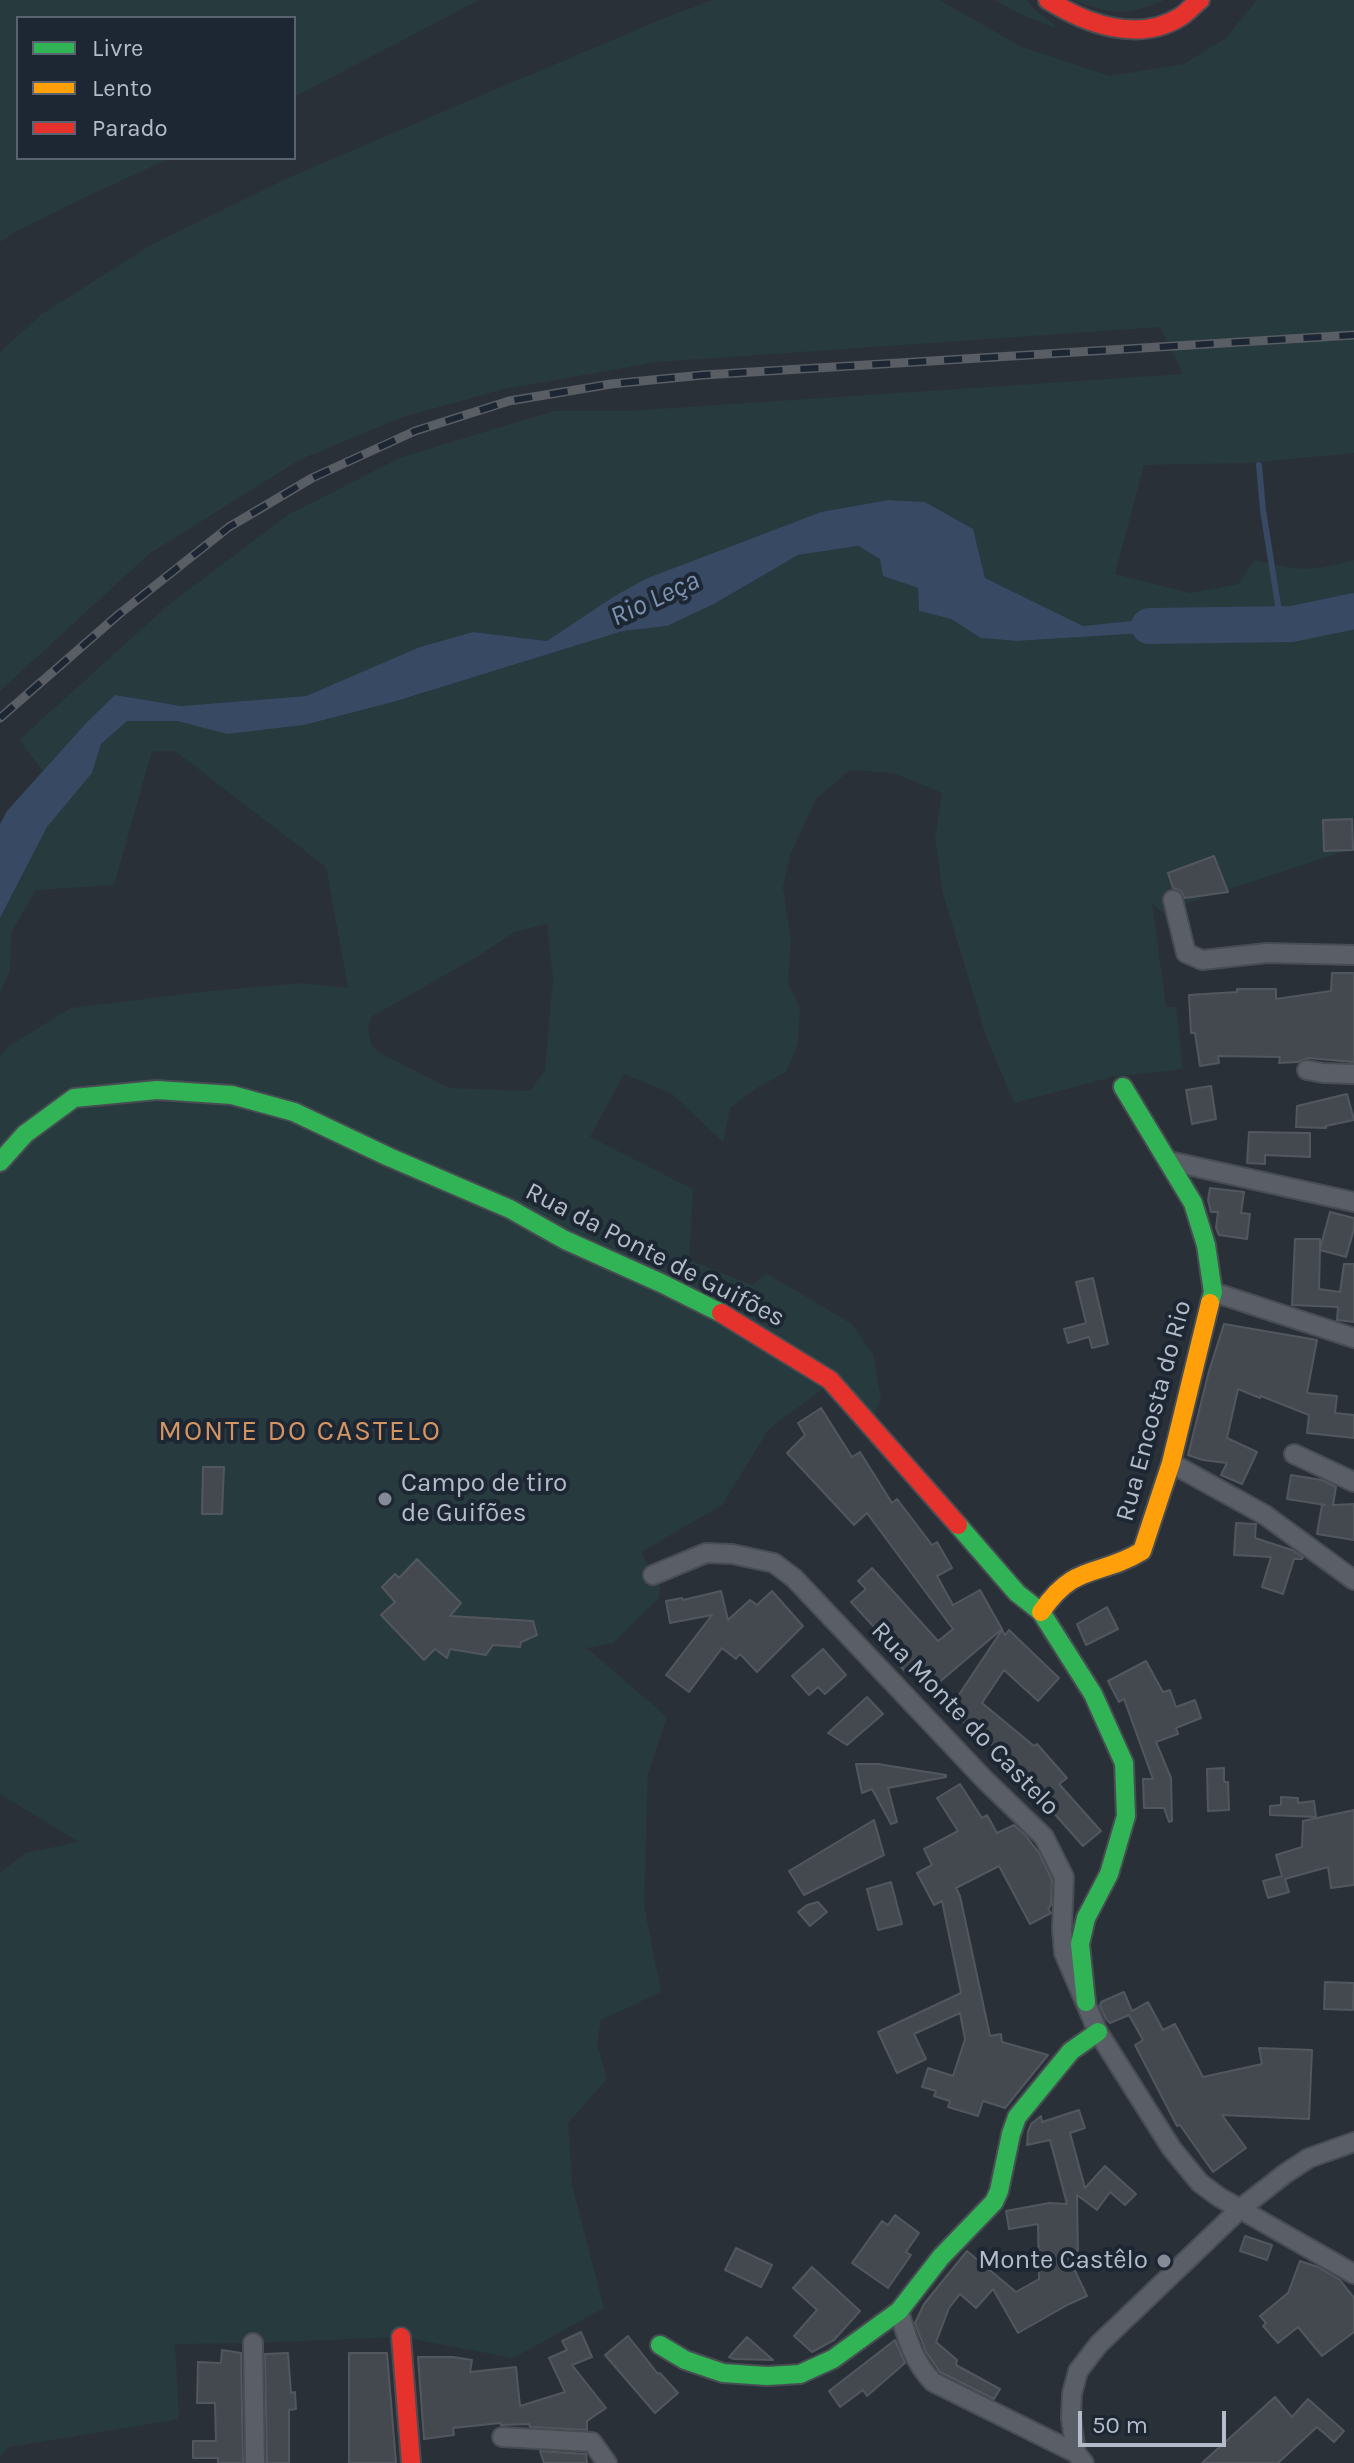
<!DOCTYPE html>
<meta charset="utf-8">
<style>
body{margin:0}
#map{position:relative;width:1354px;height:2463px;overflow:hidden;background:#2a3038;font-family:Karla,sans-serif}
canvas{display:block}
.legend{position:absolute;left:16px;top:16px;width:280px;height:144px;box-sizing:border-box;background:#1d2633;border:2px solid #59626f;margin:0;padding:10px 14px;list-style:none;font-size:24px;color:#b4bcc9}
.legend li{display:flex;align-items:center;gap:16px;height:40px}
.legend b{width:40px;border:2px solid #59626f}
.scale{position:absolute;left:1078px;top:2411px;width:148px;height:36px;box-sizing:border-box;border:4px solid #b4bcc9;border-top:0;padding-left:10px;font-size:24px;line-height:28px;white-space:nowrap;color:#b4bcc9;-webkit-text-stroke:6px #1d2633;paint-order:stroke}
</style>
<div id="map">
<canvas width="1354" height="2463"></canvas>
<ul class="legend">
<li><b style="height:10px;background:#30b455"></b>Livre</li>
<li><b style="height:10px;background:#ff9f0a"></b>Lento</li>
<li><b style="height:10px;background:#e5322d"></b>Parado</li>
</ul>
<div class="scale">50 m</div>
</div>
<script>
const context = document.querySelector('canvas').getContext('2d');
context.lineJoin = 'round';
function paint(path, color) { context.fillStyle = color; context.fill(path, 'evenodd'); }
function stroke(path, color, width, dash) { context.strokeStyle = color; context.lineWidth = width; context.lineCap = dash ? 'butt' : 'round'; context.setLineDash(dash || []); context.stroke(path); }
function drawText(font, color, halo, rows, align = 'center') {
  context.font = font + ' Karla,sans-serif'; context.lineWidth = 8; context.setLineDash([]); context.textBaseline = 'middle'; context.strokeStyle = halo; context.fillStyle = color; for (const [text, x, y, turn = 0] of rows) {
    context.save(); context.translate(x, y); context.rotate((+turn || 0) * Math.PI / 180); context.textAlign = isNaN(turn) ? turn : align; if (halo) context.strokeText(text, 0, 0); context.fillText(text, 0, 0); context.restore();
  }
}
const green = new Path2D(`
 M0 0H479L294 97V18H18V158H171L92 194 13 233 0 242Z
 M712 0H939L1022 47 1110 76 1184 64 1226 38 1257 0H1354V453L1249 463 1144 465 1115 574 1190 593 1238 584 1255 560C1299 571 1310 572 1354 560V848L1184 904 1167 916 1152 903 1166 1007H1176L1183 1069 1112 1077 1014 1103 986 1036 943 894 935 838 942 793 894 773 850 770 816 799 790 855 783 888 791 939 788 983 800 1008 798 1044 786 1072 757 1088 730 1108 723 1142 671 1093 624 1074 590 1137 693 1189 689 1260 752 1285 766 1273 852 1324 873 1354 881 1399 869 1426 829 1381 820 1391 769 1429 722 1505 641 1552 660 1587 659 1598 613 1643 587 1648 667 1717 648 1774 644 1905 661 1992 601 2020 597 2043 607 2079 568 2123 572 2185 604 2308 513 2358 401 2337 253 2343 175 2344 179 2419 9 2447 0 2457V1873L25 1853 79 1842 0 1794V1056L9 1046 71 1008 210 991 301 983 348 988 326 867 175 751H152L114 885 36 890 11 933 10 970 0 993V918L47 827 92 773 101 744 127 721H177L227 734 304 725 393 702 623 631 667 626 714 604 798 555 858 546 880 559 883 576 918 588 919 611 951 619 981 638 1017 641 1194 630 1198 615 1083 626 985 578 925 502 888 500 821 512 645 579 613 597 547 641 473 632 420 648 306 696 181 706 115 695 87 722 43 771 19 740 166 607 288 515 402 457 554 411H627L1183 374 1160 327 658 362 504 389 400 418 299 460 149 554 0 691V353L3 349 42 314 151 245 292 176 657 21ZM547 924 553 979 545 1070 530 1091 449 1088 380 1053 371 1044 368 1028 371 1017 480 955 514 932Z
 M995 0H1027L1032 7 1059 29 1024 16Z
 M1072 0H1165C1123 17 1114 14 1072 0Z`);
const water = new Path2D(`
 M888 500 925 502 973 529 985 578 1083 626 1199 614 1194 630 1017 641 981 638 951 619 919 611 918 588 883 576 880 559 858 546 798 555 714 604 667 626 623 631 393 702 304 725 227 734 177 721H127L101 744 92 773 47 827 0 918V824L7 811 87 722 115 695 181 706 306 696 420 647 473 632 547 641 613 597 645 579 821 512Z`);
const stream = new Path2D(`
 M1259 465 1263 510 1281 624`);
const river = new Path2D(`
 M1149 626 1292 624 1354 611`);
const building = new Path2D(`
 M1352 819 1353 850 1324 851 1323 820Z
 M1214 856 1228 892 1185 898 1181 891 1173 888 1168 873Z
 M1332 973H1354V1062L1308 1058 1298 1062 1279 1063 1280 1057 1218 1056 1219 1063 1200 1066 1195 1033H1191L1189 995 1237 992V989H1276V999L1331 991Z
 M1211 1086 1216 1119 1192 1124 1186 1090Z
 M1347 1094 1354 1120 1326 1126V1128L1296 1127 1297 1106Z
 M1249 1132 1310 1133V1157L1265 1155V1164L1247 1163Z
 M1210 1188 1244 1192 1241 1213 1250 1214 1247 1239 1219 1235 1216 1228 1218 1212H1211L1208 1200Z
 M1330 1212 1354 1218V1229L1346 1257 1320 1250 1319 1289 1340 1292 1344 1264H1354V1322L1337 1320 1338 1307 1292 1305 1295 1239H1320V1249Z
 M1093 1278 1108 1344 1092 1348 1089 1337 1068 1343 1064 1329 1086 1323 1076 1282Z
 M1224 1324 1317 1340 1307 1393 1337 1396 1335 1413 1354 1415V1438L1307 1433 1309 1415 1261 1396 1260 1398 1238 1389 1227 1438 1257 1452 1242 1484 1221 1475 1227 1463 1203 1460 1188 1455 1209 1371Z
 M821 1408 852 1457 860 1452 892 1503 897 1499 932 1545 937 1542 952 1568 937 1576 953 1605 980 1590 1002 1629 930 1690 913 1670 908 1675 893 1657 898 1653 851 1602 866 1589 858 1581 872 1568 938 1641 953 1629 867 1513 854 1525 787 1453 805 1435 798 1423Z
 M203 1467H224L222 1514H202Z
 M1291 1475 1322 1480 1336 1487 1333 1505 1354 1504V1540L1317 1534 1322 1505H1325L1287 1499Z
 M1236 1523 1256 1524 1255 1538 1292 1550 1303 1557 1302 1559H1294L1283 1594 1262 1587 1271 1557 1234 1555Z
 M417 1559 461 1603 450 1616 533 1621 537 1635 521 1642 520 1647 493 1645 486 1655 450 1649 447 1658 435 1649 424 1660 381 1615 395 1602 382 1587 395 1574 399 1578Z
 M721 1591 728 1620 750 1600 757 1605 772 1591 803 1626 757 1672 740 1654 736 1659 722 1648 689 1692 666 1675 712 1615 670 1623 666 1601 682 1598 683 1600Z
 M1107 1607 1118 1629 1086 1645 1077 1624Z
 M1002 1630 1005 1635 1009 1630 1059 1678 1038 1701 1004 1670 982 1703 1034 1746 1037 1744 1067 1778 1059 1784 1101 1831 1083 1846 1012 1766 1015 1763 958 1718 961 1714 952 1705Z
 M823 1649 846 1675 825 1694 818 1687 809 1695 792 1676Z
 M1146 1661 1163 1692 1170 1690 1176 1707 1195 1700 1201 1718 1176 1728 1178 1734 1156 1742 1171 1778 1172 1821 1169 1822 1164 1808H1144L1143 1779H1153L1124 1699 1119 1702 1108 1681Z
 M867 1697 883 1714 847 1745 828 1733Z
 M856 1764H878L946 1775V1777L888 1788 897 1822 891 1824 872 1789 862 1793Z
 M1224 1768V1782H1228L1229 1810 1208 1811 1207 1769Z
 M960 1784 982 1818 987 1815 997 1833 1014 1825 1026 1836 1039 1853 1052 1880 1051 1905 1048 1909 1051 1913 1030 1924 999 1866 956 1888 960 1896 990 2036 1001 2034 1002 2042 1048 2055 1005 2108 983 2101 978 2116 948 2107 950 2101 934 2096 936 2091 922 2087 928 2068 953 2076 965 2039 960 2013 914 2034 926 2059 897 2073 878 2032 961 1993 942 1901 934 1905 917 1873 932 1865 924 1849 958 1831 937 1798Z
 M1281 1797 1298 1798V1803L1314 1801 1316 1817 1270 1815V1806L1281 1805Z
 M1354 1810V1885L1331 1888 1328 1867 1285 1879 1289 1892 1268 1898 1263 1881 1282 1876 1276 1855 1302 1847 1303 1821Z
 M874 1820 884 1855 804 1895 789 1871Z
 M891 1882 902 1924 878 1930 867 1889Z
 M818 1902 827 1912 810 1926 798 1912 807 1905Z
 M1325 1982 1354 1983 1353 2010 1324 2009Z
 M1124 1992 1132 2011 1148 2002 1163 2030 1175 2024 1203 2077 1262 2064 1259 2048 1312 2050 1309 2119 1222 2115 1246 2148 1213 2172 1180 2125 1177 2126 1135 2045 1143 2040 1129 2015 1110 2023 1106 2019 1100 2006 1101 2002Z
 M1079 2110 1085 2128 1070 2133 1085 2188 1105 2166 1136 2194 1125 2205 1110 2192 1097 2210 1077 2195 1078 2258H1069L1087 2296 1069 2304 1018 2333 993 2289 976 2308 960 2294 949 2308 936 2342 957 2360 956 2365 1000 2389 994 2399 940 2372 926 2352 915 2323 924 2304 967 2251 1016 2292 1039 2279 1038 2224 1009 2229 1006 2211 1049 2203 1067 2204 1050 2140 1027 2145 1028 2132 1031 2124 1041 2116 1042 2122Z
 M895 2215 919 2233 906 2252 911 2255 888 2288 852 2263 882 2221 888 2225Z
 M1245 2236 1272 2245 1267 2260 1240 2251Z
 M736 2248 772 2265 761 2287 725 2270Z
 M1300 2261 1318 2267 1340 2280 1354 2298V2332L1322 2356 1298 2327 1278 2343 1263 2326 1266 2323 1260 2316 1288 2293Z
 M812 2267 860 2311 834 2340 812 2352 794 2336 817 2310 793 2288Z
 M581 2332 592 2357 572 2365 606 2408 587 2421V2430L530 2427 529 2424 501 2425 500 2423 453 2428 454 2435 424 2439 418 2357H453L472 2360 470 2372 516 2367 520 2406 565 2392 549 2358 567 2350 562 2341Z
 M628 2336 658 2374 660 2373 678 2393 655 2413 605 2355Z
 M747 2337 773 2360 734 2359 729 2357Z
 M895 2340 905 2363 867 2396 863 2390 840 2407 829 2391Z
 M222 2350 241 2353 243 2463H218V2458H193V2441H216L215 2403H197L198 2362 221 2363Z
 M288 2353 291 2393 295 2392 296 2409 289 2410V2463H267L265 2354Z
 M349 2353H387L396 2463H349Z
 M1275 2397 1292 2417 1308 2399 1344 2431 1334 2442 1317 2427 1278 2463H1202Z
 M540 2451 586 2454 587 2463H544Z`);
const street = new Path2D(`
 M1173 900 1186 953 1202 960 1267 953 1354 955
 M1307 1070 1323 1073 1354 1074
 M1169 1161 1354 1202
 M1213 1292 1354 1338
 M1294 1454 1354 1482
 M1171 1463 1265 1515 1354 1580
 M653 1575 706 1553 732 1554 774 1563 794 1578 985 1780 1044 1837 1064 1877 1062 1929 1064 1953 1098 2032 1172 2149 1200 2183 1219 2197 1354 2274
 M899 2311C907 2338 913 2361 933 2382L1076 2453
 M253 2343 255 2463
 M502 2437 592 2442 607 2463
 M1084 2463 1076 2453 1071 2418 1072 2394 1078 2371 1099 2344 1240 2209 1286 2173 1309 2158 1354 2142`);
const fast = new Path2D(`
 M1123 1087 1193 1203 1206 1245 1213 1292 1210 1303
 M0 1162 25 1134 74 1098 157 1090 232 1095 294 1112 389 1157 510 1209 565 1240 661 1283 721 1313
 M958 1525 1017 1593 1041 1612 1093 1694 1124 1763 1126 1816 1109 1874 1086 1918 1080 1944 1086 2002
 M660 2345 685 2360 723 2373 767 2376 800 2374 833 2359 899 2311 941 2257 994 2202 999 2191 1011 2134 1017 2117 1071 2051 1098 2032`);
const slow = new Path2D(`
 M1041 1612C1076 1561 1098 1578 1142 1551L1171 1463 1210 1303`);
const jam = new Path2D(`
 M1048 0C1086 24 1138 43 1180 17 1188 12 1193 5 1200 0
 M721 1313 830 1380 958 1525
 M401 2337 411 2463`);
const rail = new Path2D(`
 M0 718 118 615 229 527 312 478 415 431 509 401 611 384 703 375 1354 335`);
const markers = [
 [385,1499,8,"#848b96"],
 [1164,2261,8,"#848b96"]
];
const streetNames = [
 ["Rua da Ponte de Guifões",655,1255,27],
 ["Rua Encosta do Rio",1154,1411,-75],
 ["Rua Monte do Castelo",965,1719,46]
];
const poiNames = [
 ["Campo de tiro",401,1484],
 ["de Guifões",401,1514],
 ["Monte Castêlo",1148,2261,"right"]
];
const waterNames = [
 ["Rio Leça",655,599,-25]
];
const neighbourhoodNames = [
 ["MONTE DO CASTELO",300,1432]
];
paint(green, '#273a3e');
paint(water, '#384963');
stroke(stream, '#384963', 6);
stroke(river, '#384963', 36);
paint(building, '#444950');
stroke(building, '#52575f', 2);
stroke(street, '#484c53', 22);
stroke(fast, '#484c53', 22);
stroke(slow, '#484c53', 22);
stroke(jam, '#484c53', 22);
stroke(street, '#5a5e66', 18);
stroke(fast, '#30b455', 18);
stroke(slow, '#ff9f0a', 18);
stroke(jam, '#e5322d', 18);
stroke(rail, '#595d64', 9);
stroke(rail, '#1d2633', 6, [18]);
for (const [x, y, r, color] of markers) { const dot = new Path2D(); dot.arc(x, y, r, 0, 2 * Math.PI); context.fillStyle = color; context.fill(dot); stroke(dot, '#1d2633', 3); }
drawText('26px', '#b4bcc9', '#1d2633', streetNames);
drawText('26px', '#b4bcc9', '#1d2633', poiNames, 'left');
drawText('italic 28px', '#7c92b1', '#1d2633', waterNames);
context.letterSpacing = '2px';
drawText('28px', '#d59563', '#1d2633', neighbourhoodNames);
context.letterSpacing = '0px';
</script>
